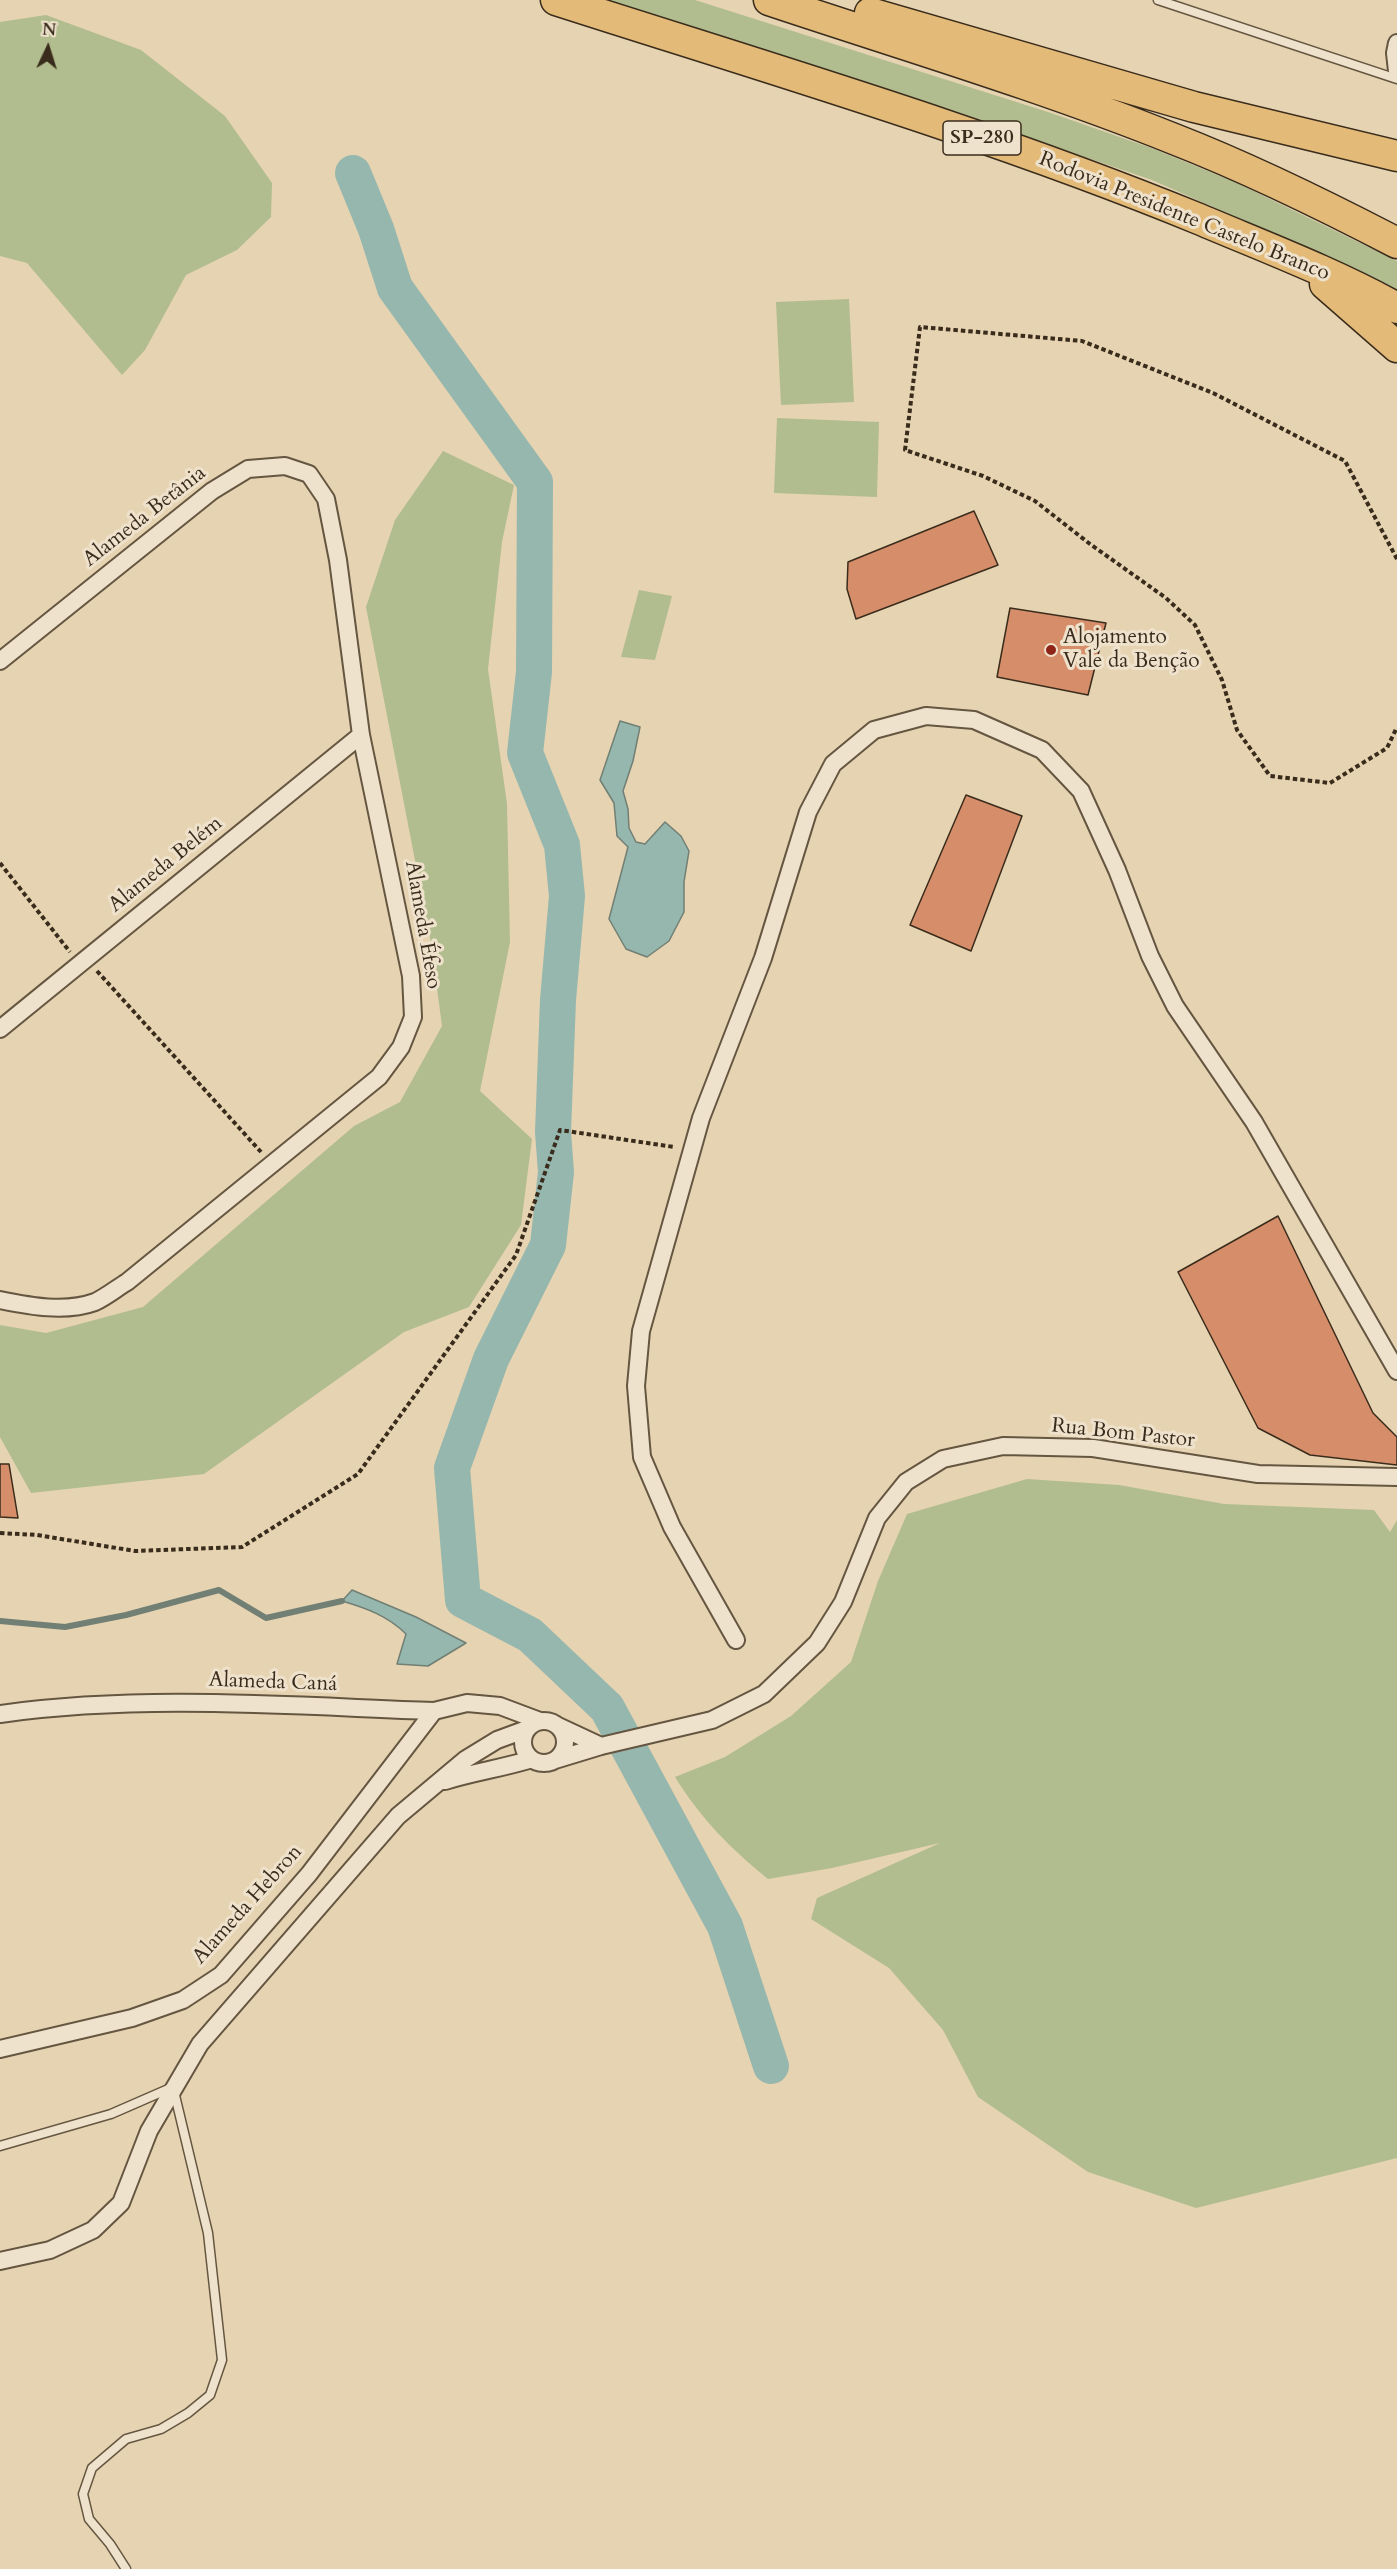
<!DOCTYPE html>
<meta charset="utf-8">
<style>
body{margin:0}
#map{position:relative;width:1397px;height:2569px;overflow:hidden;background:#e6d3b1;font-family:Cardo,serif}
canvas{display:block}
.north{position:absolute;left:18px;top:18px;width:60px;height:60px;-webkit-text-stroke:4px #efe2cc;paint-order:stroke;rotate:4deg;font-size:16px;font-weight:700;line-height:24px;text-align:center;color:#3a2c1c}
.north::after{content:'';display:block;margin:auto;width:21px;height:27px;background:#3a2c1c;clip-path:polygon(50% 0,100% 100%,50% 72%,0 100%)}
</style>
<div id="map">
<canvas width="1397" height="2569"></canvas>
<div class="north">N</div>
</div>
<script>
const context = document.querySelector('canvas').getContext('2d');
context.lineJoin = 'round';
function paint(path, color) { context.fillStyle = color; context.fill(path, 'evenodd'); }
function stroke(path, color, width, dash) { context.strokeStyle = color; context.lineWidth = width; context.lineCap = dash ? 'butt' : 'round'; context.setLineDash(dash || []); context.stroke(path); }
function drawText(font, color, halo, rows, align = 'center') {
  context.font = font + ' Cardo,serif'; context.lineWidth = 6; context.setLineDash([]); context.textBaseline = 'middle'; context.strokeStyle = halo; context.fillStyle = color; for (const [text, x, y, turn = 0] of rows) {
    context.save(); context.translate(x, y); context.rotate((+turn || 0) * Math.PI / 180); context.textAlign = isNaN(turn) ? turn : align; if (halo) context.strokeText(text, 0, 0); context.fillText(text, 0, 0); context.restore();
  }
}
const green = new Path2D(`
 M600 0H695L1051 113 1154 149 1237 183 1397 261V296L1294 243 1152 180 862 81Z
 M46 15 141 50 225 116 272 183 271 217 237 250 186 275 145 350 122 375 27 263 0 256V22Z
 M849 299 854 402 781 405 776 302Z
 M777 418 879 422 877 497 774 493Z
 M443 451 514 485 502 542 488 669 507 804 510 942 480 1091 532 1139 521 1225 469 1307 404 1332 204 1474 31 1493 0 1437V1325L46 1333 143 1307 354 1126 400 1102 442 1026 431 943 366 607 395 520Z
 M639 590 672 596 655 660 621 657Z
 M1027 1479 1119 1485 1224 1504 1374 1510 1390 1532 1397 1520V2158L1196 2208 1088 2172 978 2097 943 2030 889 1968 811 1919 817 1898 940 1843 832 1868 768 1879C729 1847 702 1820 675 1777L725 1757 791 1716 851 1662 878 1581 907 1514Z`);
const water = new Path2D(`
 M620 721 640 727 633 761 623 791 628 809 629 828 636 842 645 844 665 822 681 836 689 851 684 882V912L669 941 647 957 626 949 609 919 628 847 617 836 614 803 600 780Z
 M352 1590 416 1617 466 1643 428 1666 397 1664 406 1634C388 1616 366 1608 342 1601Z`);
const stream = new Path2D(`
 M0 1621 65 1627 126 1615 219 1590 266 1618 342 1601`);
const river = new Path2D(`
 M353 173 376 229 395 288 535 482 534 672 525 753 562 845 567 896 558 1000 553 1132 556 1172 548 1245 491 1359 452 1468 463 1600 530 1635 607 1708 725 1926 771 2066`);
const building = new Path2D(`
 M974 511 998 565 856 619 847 589 848 562Z
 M1010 608 1106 623 1088 695 997 677Z
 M966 795 1022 816 971 951 910 925Z
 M1278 1216 1373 1413 1397 1437V1465L1310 1455 1258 1428 1178 1272Z
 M0 1464H9L18 1518 0 1517Z`);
const path = new Path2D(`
 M1397 559 1345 461 1213 393 1082 341 920 327 905 450 983 476 1035 501 1090 544 1166 598 1195 625 1222 680 1237 730 1270 776 1330 783 1387 748 1397 727
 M0 863 70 952
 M97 971 261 1152
 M0 1533 37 1535 135 1551 242 1547 358 1474 516 1255 560 1130 674 1147`);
const service = new Path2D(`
 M1158 0 1397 79
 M0 2146 111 2114 173 2087 208 2233 222 2360 210 2395 188 2413 161 2429 126 2439 92 2468 83 2494 89 2519 110 2544 126 2569`);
const minor = new Path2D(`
 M1397 43 1395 53 1397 71
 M0 661 212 491 248 469 285 466 309 474 326 499 338 560 361 735 411 976 413 1017 401 1047 379 1077 127 1282C117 1288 106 1297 95 1302 65 1313 30 1306 0 1300
 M0 1029 361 735
 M736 1640 672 1527 642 1457 636 1386 641 1331 701 1118 763 958 808 812 833 764 874 730 926 716 974 720 1042 750 1081 791 1117 870 1150 956 1175 1006 1254 1122 1397 1371
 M0 1714C143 1694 290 1706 434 1711L467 1703 500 1706 540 1721
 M523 1742a21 21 0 1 1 42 0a21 21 0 1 1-42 0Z
 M556 1725 601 1746
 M555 1760 601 1746 712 1720 764 1694 817 1643 843 1602 877 1518 906 1482 943 1459 1003 1446 1093 1448 1258 1474 1397 1477
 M445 1781C474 1772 503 1768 532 1759
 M0 2049 132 2018 183 2000 221 1975 309 1874 434 1711
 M0 2261 50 2250 93 2230 121 2203 149 2131 200 2044 398 1816 466 1759 497 1740 527 1729`);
const motorway = new Path2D(`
 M556 0C771 69 989 133 1199 219 1265 247 1334 273 1397 308
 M769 0C904 45 1042 86 1174 139 1251 169 1324 205 1397 243
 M870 13 1194 107 1397 156
 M1325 284 1397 347`);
const markers = [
 [1051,650,6,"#8f2418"]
];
const shields = [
 [982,138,78]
];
const shieldNames = [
 ["SP-280",982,138]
];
const streetNames = [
 ["Rodovia Presidente Castelo Branco",1184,217,22],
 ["Alameda Betânia",145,517,-38],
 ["Alameda Belém",166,865,-39],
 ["Alameda Éfeso",422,925,80],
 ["Rua Bom Pastor",1123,1434,6],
 ["Alameda Caná",273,1683,2],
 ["Alameda Hebron",248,1905,-48]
];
const poiNames = [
 ["Alojamento",1063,638],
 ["Vale da Benção",1063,662]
];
paint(green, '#b1bd8e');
paint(water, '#96b7ae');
stroke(water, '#717f74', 1.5);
stroke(stream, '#717f74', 6);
stroke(river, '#96b7ae', 36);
paint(building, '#d68e6a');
stroke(building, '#3a2c1c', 1.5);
stroke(service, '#655641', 11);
stroke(minor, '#655641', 20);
stroke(motorway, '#3a2c1c', 33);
stroke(path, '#3a2c1c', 4, [4.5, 3]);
stroke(service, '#efe2cc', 8);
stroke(minor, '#efe2cc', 16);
stroke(motorway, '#e3ba78', 30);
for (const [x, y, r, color] of markers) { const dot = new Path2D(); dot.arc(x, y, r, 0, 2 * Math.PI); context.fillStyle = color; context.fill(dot); stroke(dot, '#efe2cc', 2); }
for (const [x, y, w] of shields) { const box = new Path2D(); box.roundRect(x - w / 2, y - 17, w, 34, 4.5); context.fillStyle = '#efe2cc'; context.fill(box); stroke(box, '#3a2c1c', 1.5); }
drawText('bold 20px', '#3a2c1c', null, shieldNames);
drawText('21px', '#3a2c1c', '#efe2cc', streetNames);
drawText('21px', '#3a2c1c', '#efe2cc', poiNames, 'left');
</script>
